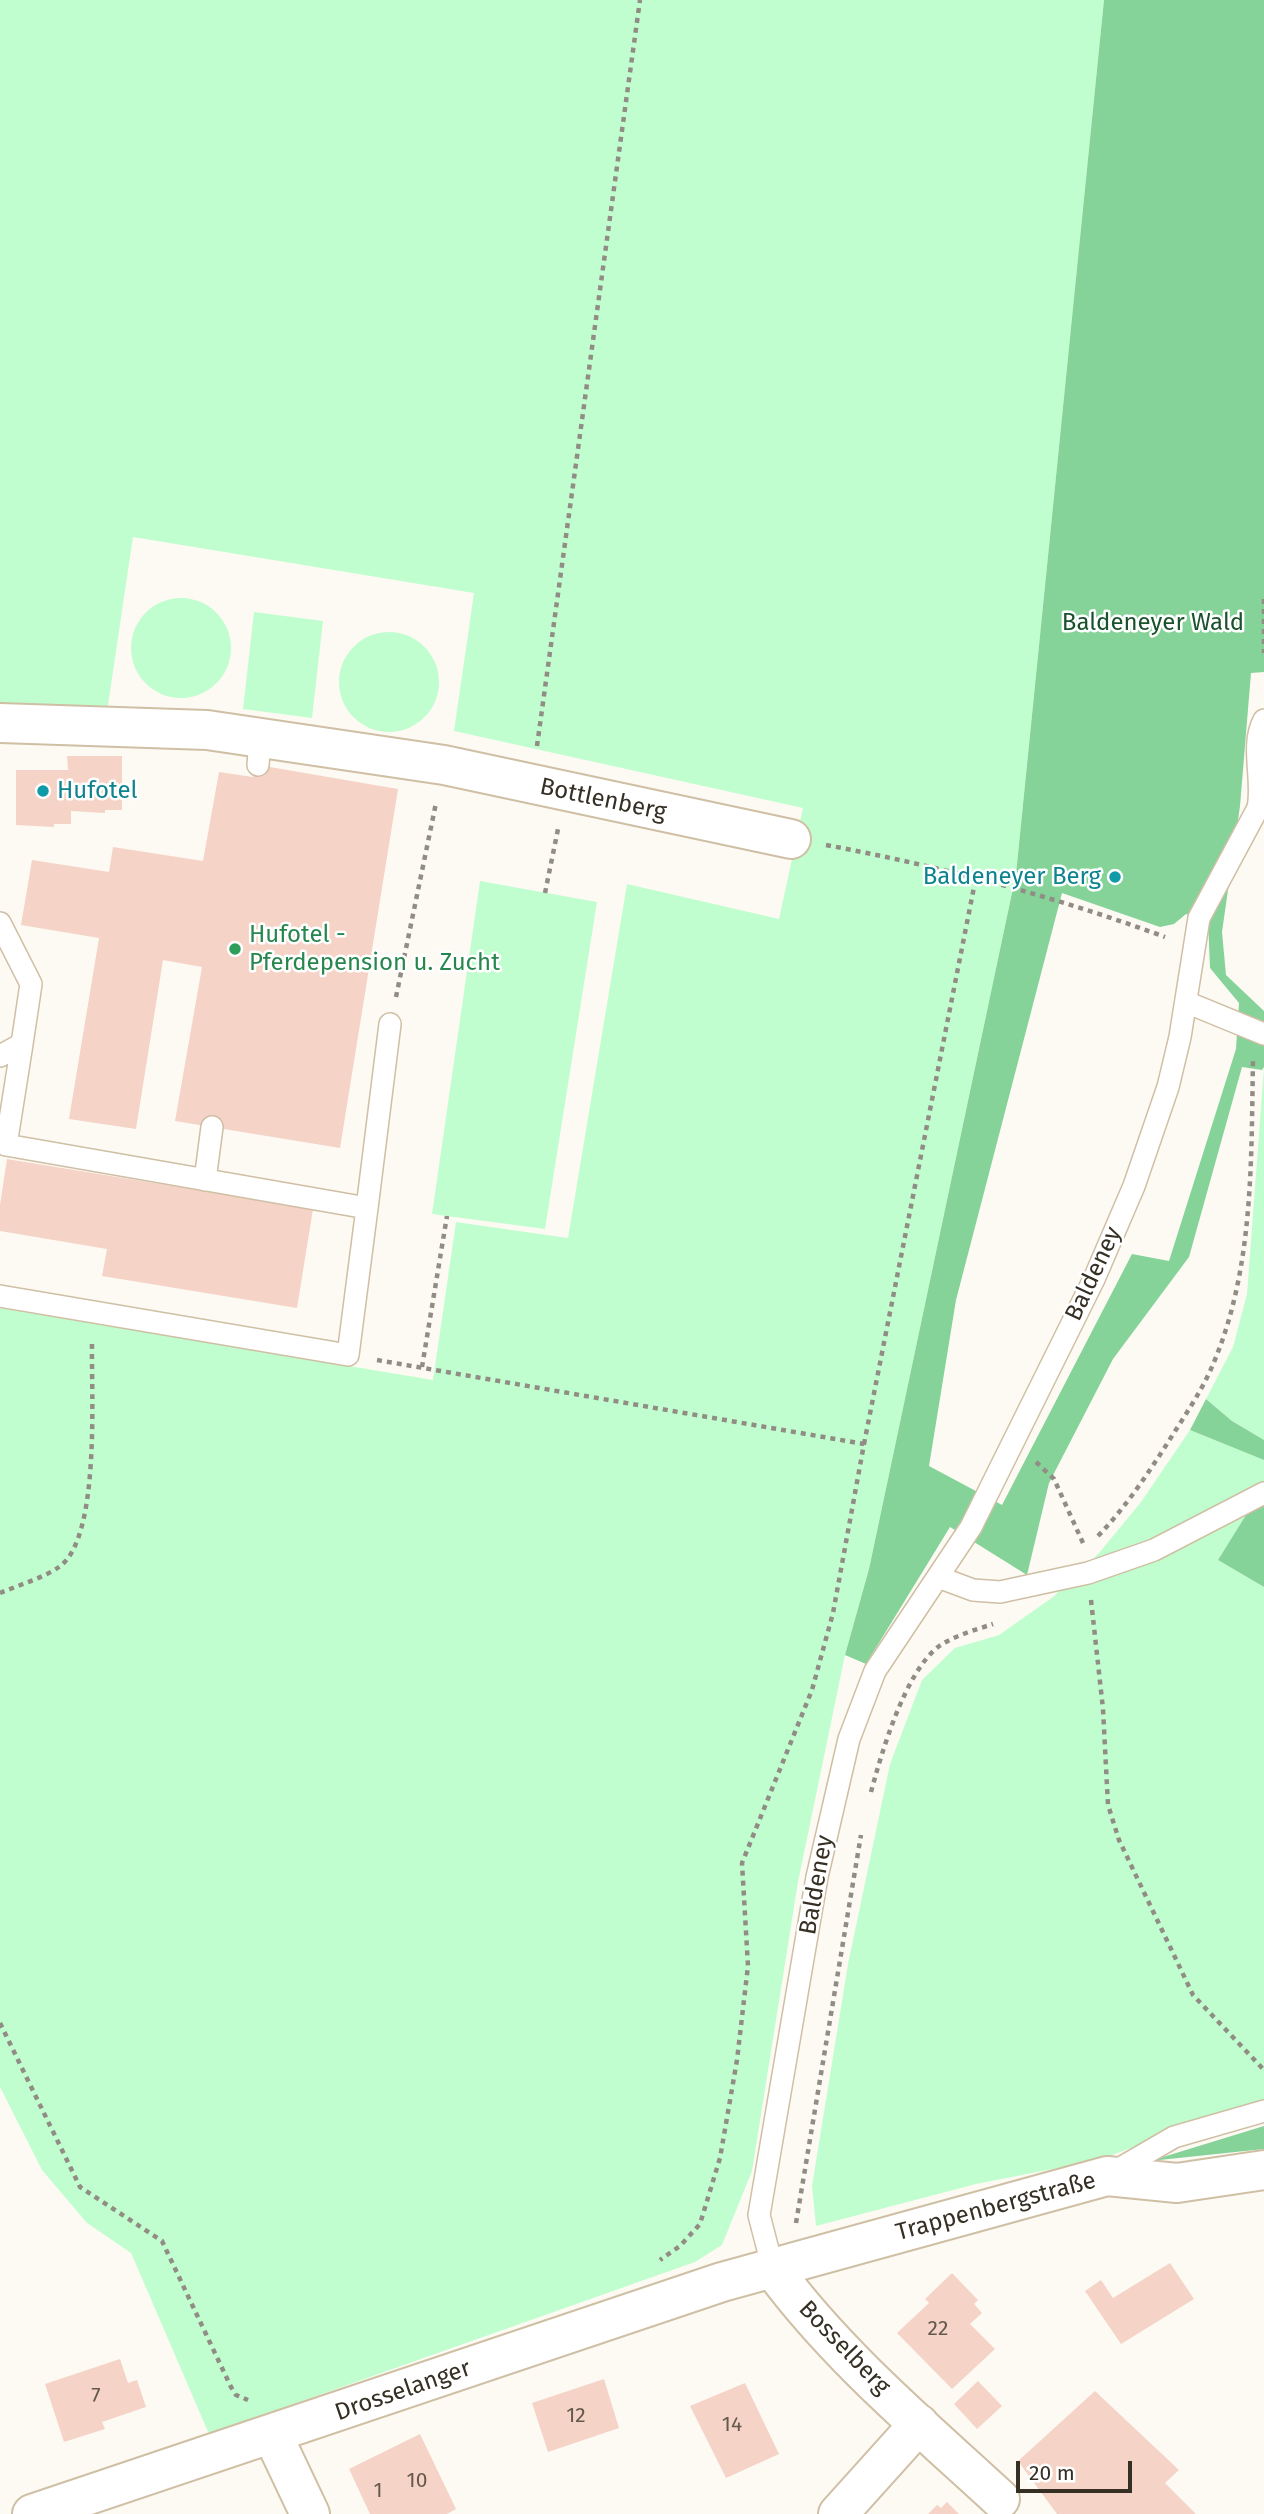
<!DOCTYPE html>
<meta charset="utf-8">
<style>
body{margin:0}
#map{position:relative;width:1264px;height:2514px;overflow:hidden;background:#fdfaf4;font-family:"Fira Sans",sans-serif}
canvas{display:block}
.scale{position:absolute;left:1016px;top:2461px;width:116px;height:32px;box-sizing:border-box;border:4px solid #352f24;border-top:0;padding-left:9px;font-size:21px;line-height:24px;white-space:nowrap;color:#352f24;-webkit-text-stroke:5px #fff;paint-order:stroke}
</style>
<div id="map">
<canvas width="1264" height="2514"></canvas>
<div class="scale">20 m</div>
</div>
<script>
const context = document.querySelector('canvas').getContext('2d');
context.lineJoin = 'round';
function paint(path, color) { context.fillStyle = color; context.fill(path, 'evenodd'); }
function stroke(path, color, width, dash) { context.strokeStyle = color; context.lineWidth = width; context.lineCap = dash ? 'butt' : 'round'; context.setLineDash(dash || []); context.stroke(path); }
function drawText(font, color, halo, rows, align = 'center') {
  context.font = font + ' "Fira Sans",sans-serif'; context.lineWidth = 5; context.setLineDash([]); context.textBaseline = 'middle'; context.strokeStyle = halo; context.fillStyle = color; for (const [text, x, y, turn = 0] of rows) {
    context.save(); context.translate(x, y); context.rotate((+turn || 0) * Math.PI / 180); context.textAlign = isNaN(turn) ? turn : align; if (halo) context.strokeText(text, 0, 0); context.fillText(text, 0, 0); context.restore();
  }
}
const green = new Path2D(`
 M0 0H1104L1016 874 869 1569 845 1655 798 1882 752 2171 722 2245 695 2262 209 2434 131 2253 87 2223 42 2170 0 2087V1308L433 1380 456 1222 568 1238 627 884 779 919 803 808 454 731 474 593 133 537 104 732 0 727Z
 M131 648a50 50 0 1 1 100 0a50 50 0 1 1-100 0Z
 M254 612 323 621 312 718 243 709Z
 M339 682a50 50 0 1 1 100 0a50 50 0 1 1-100 0Z
 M480 881 597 902 545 1229 432 1214Z
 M1264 1067V1440L1232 1421 1206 1399 1233 1347 1247 1294Z
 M1190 1430 1264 1460V1486L1218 1560 1264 1587V2105L1170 2133 1099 2160 976 2184 816 2226 812 2186 848 1964 890 1764 922 1680 955 1648 999 1635 1053 1597 1099 1553 1141 1502Z`);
const forest = new Path2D(`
 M1104 0H1264V672L1251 673 1240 806 1222 932 1226 975 1264 1011V1067L1262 1070 1242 1067 1189 1257 1113 1359 1049 1483 1027 1575 950 1527 866 1664 845 1655 869 1569 1016 874ZM1062 893 1160 927 1174 924 1186 914 1208 920 1210 968 1239 1003 1236 1049 1169 1261 1132 1254 1002 1505 929 1466 956 1300Z
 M1206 1399 1232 1421 1264 1440V1460L1190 1430Z
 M1264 1486V1587L1218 1560Z
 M1264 2126V2149L1150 2161Z`);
const building = new Path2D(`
 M67 756H122V810H105V813L71 811V824H54V827L16 825V770H68Z
 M258 765 398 789 340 1148 175 1121 202 967 163 960 136 1129 69 1119 99 938 21 925 32 860 109 872 113 847 203 861 219 772 253 777 255 766Z
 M7 1159 313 1209 297 1308 102 1276 107 1249 0 1231V1205Z
 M1170 2263 1194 2299 1121 2344 1085 2291 1101 2280 1113 2298Z
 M952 2273 978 2300 974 2304 982 2313 970 2324 995 2349 952 2389 897 2333 929 2303 925 2299Z
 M120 2359 128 2383 137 2380 146 2407 102 2422 105 2429 64 2442 45 2384Z
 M604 2379 619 2428 548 2452 532 2403Z
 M978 2381 1002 2406 977 2429 954 2404Z
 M745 2383 779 2454 726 2478 690 2406Z
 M1095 2391 1179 2470 1165 2483 1196 2514H1057L1018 2461Z
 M420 2434 456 2509 447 2514H370L349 2469Z
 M947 2502 959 2514H928L937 2505 941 2508Z`);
const path = new Path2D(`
 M1264 599V653
 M537 746 640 0
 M826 845C943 867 1054 896 1165 937
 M545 893 558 829
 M396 997 436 803
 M377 1360 864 1444 833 1613 812 1690 742 1863 748 1966 737 2060 720 2158 700 2224 680 2246 660 2260
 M422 1367 447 1216
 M864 1444 976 877
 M1036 1462 1054 1479 1083 1543
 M1098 1536C1124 1509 1145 1478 1165 1447 1181 1421 1199 1396 1211 1369 1254 1272 1251 1163 1253 1060
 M0 1593C19 1585 43 1578 59 1567 101 1538 91 1391 92 1343
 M1091 1600 1103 1709 1108 1805 1119 1840 1193 1995 1264 2070
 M871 1792C882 1751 905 1673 938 1647 953 1636 975 1630 993 1624
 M0 2023 80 2187 162 2241 231 2387 236 2395 248 2400
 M796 2223 861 1835`);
const service = new Path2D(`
 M258 765 260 738
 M0 923 31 984 22 1044 0 1056
 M1186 1002 1264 1034
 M22 1044 6 1145 367 1208 390 1024
 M205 1180 212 1127
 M0 1296 348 1355 367 1208
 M938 1577 973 1590 1000 1592 1088 1573 1154 1550 1264 1493
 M1112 2173 1174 2137 1264 2111
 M773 2269 759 2215 817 1877 849 1739 875 1671 971 1527 1094 1279 1134 1186 1168 1087 1180 1037 1199 918 1258 808C1264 779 1250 746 1264 720`);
const minor = new Path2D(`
 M0 723 207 730 444 765 791 839
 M773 2269C836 2355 922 2427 1000 2499
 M273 2436 310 2514
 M32 2514 722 2282 1107 2176 1177 2183 1264 2170
 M838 2514 919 2424`);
const markers = [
 [43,791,7,"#0f9aa8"],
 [1115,877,7,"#0f9aa8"],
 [235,949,7,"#2e9e5b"]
];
const numberNames = [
 ["22",938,2329],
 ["7",96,2396],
 ["12",576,2416],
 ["14",732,2425],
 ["10",417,2481],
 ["1",378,2491]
];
const parkNames = [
 ["Baldeneyer Wald",1153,623]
];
const cultureNames = [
 ["Hufotel",57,791],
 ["Baldeneyer Berg",1101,877,"right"]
];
const streetNames = [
 ["Bottlenberg",603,800,12],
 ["Baldeney",1094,1274,-65],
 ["Baldeney",817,1885,-80],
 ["Trappenbergstraße",996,2207,-15],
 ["Bosselberg",844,2348,46],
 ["Drosselanger",403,2391,-19]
];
const leisureNames = [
 ["Hufotel -",249,935],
 ["Pferdepension u. Zucht",249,963]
];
paint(green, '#c1fecf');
paint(forest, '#85d399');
paint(building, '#f5d3c7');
stroke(service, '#cfbfa4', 24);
stroke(minor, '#cfbfa4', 42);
stroke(path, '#918c84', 4.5, [5, 5]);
stroke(service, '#fff', 21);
stroke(minor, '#fff', 38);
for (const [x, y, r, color] of markers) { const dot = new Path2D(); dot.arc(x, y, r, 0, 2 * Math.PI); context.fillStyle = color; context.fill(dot); stroke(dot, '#fff', 2.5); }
drawText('21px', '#65584d', null, numberNames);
drawText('24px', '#1a522c', '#fff', parkNames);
drawText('24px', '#0d838f', '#fff', cultureNames, 'left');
drawText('24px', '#352f24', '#fff', streetNames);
drawText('24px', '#27864d', '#fff', leisureNames, 'left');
</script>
